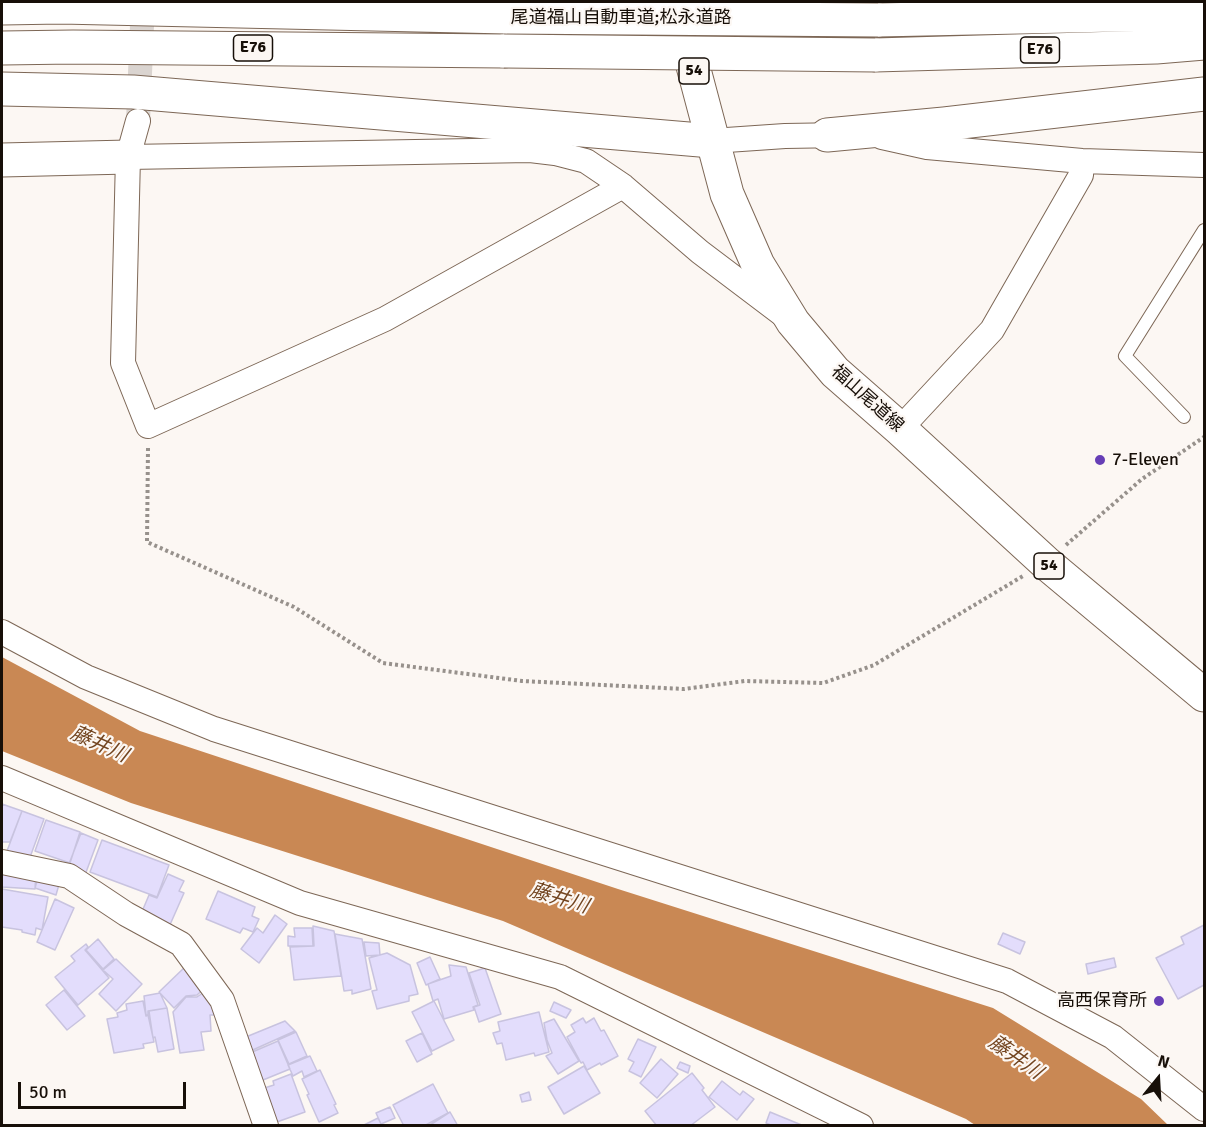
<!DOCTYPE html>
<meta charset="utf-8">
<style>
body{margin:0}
#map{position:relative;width:1206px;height:1127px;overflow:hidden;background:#fcf7f3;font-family:Signika,sans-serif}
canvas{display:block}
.frame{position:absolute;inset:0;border:3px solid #170f08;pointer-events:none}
.north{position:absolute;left:1128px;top:1049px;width:60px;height:60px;-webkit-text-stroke:4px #fcf7f3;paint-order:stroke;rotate:18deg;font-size:16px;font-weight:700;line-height:24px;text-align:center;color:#170f08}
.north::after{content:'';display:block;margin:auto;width:21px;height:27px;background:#170f08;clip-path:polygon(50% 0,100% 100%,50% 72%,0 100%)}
.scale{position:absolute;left:18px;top:1082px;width:168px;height:27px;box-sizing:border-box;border:3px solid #170f08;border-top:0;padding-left:8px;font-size:18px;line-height:21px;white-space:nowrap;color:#170f08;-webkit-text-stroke:4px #fcf7f3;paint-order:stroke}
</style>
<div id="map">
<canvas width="1206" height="1127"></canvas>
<div class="frame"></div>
<div class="north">N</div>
<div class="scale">50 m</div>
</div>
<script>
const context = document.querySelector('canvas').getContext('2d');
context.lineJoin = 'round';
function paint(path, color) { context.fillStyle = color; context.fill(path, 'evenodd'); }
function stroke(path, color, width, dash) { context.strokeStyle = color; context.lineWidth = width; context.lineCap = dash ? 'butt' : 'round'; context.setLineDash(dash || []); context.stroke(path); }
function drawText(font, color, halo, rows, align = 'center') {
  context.font = font + ' Signika,"Noto Sans JP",sans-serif'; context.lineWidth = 4.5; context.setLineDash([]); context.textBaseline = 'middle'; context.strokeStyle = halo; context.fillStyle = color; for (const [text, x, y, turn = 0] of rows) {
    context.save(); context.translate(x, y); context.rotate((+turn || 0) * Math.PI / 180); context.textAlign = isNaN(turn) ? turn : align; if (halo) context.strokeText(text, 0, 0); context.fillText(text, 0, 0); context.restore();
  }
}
const water = new Path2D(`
 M2 657 140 731 618 889 993 1008 1141 1099 1168 1125H975L966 1119 503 921 131 803 2 751Z`);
const building = new Path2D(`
 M2 804 22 811 10 842H2Z
 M22 811 44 819 29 860 7 851Z
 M46 820 80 832 70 863 35 851Z
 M81 833 98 840 85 875 67 869Z
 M102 840 169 865 157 897 90 872Z
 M2 870 36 872 35 889 2 887Z
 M39 874 60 881 56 895 35 888Z
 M168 874 184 881 179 891 184 893 169 927 141 914 149 895 157 898Z
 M2 889 48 897 42 930 36 928 35 935 22 932V930L2 927Z
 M218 891 255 907 252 916 259 919 253 932 243 928 240 933 206 919Z
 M55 899 74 908 55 950 37 942Z
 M275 915 287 924 259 963 241 949 257 928 263 933Z
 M1204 925V985L1178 999 1156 958 1184 944 1181 937Z
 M313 926 334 931 341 976 294 980 290 947 314 946Z
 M294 928H312L313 946H288V936L295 937Z
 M1003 933 1025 942 1020 954 998 944Z
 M335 934 362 939 371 989 352 994V990L344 991Z
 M98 939 114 959 103 969 86 950Z
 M364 942 379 943 380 955 366 956Z
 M86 944 88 947 85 950 109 978 78 1005 55 977 75 961 71 956Z
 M387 953 410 965 418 994 409 996V1001L377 1009 372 991 377 990 369 958Z
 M430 957 440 979 426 985 417 963Z
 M1114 958 1116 967 1088 974 1086 964Z
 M116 959 142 984 116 1011 99 994 113 979 103 970Z
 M187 965 207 986 197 995 186 996 174 1008 159 992Z
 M449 965 466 967 478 1005 473 1007 474 1010 444 1019 438 999 433 1001 428 984 451 976Z
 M485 968 501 1014 479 1022 474 1007 480 1005 469 973Z
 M210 988 214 1015H210L211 1031 201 1032 204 1050 180 1053 173 1012 186 997H197Z
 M64 990 85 1016 67 1030 46 1005Z
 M160 993 167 1008 148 1011V1015H146L144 996Z
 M143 1001 146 1016 148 1015 154 1042 143 1044 144 1048 114 1053 107 1019 118 1017 117 1013 127 1010 126 1004Z
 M434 1001 454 1040 432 1051 412 1012Z
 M554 1002 571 1010 566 1018 550 1011Z
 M167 1008 174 1049 158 1052 155 1037 153 1038 149 1011Z
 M539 1012 549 1052 535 1056 534 1053 506 1060 502 1043 497 1044 493 1033 500 1031 498 1022Z
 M583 1018 586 1023 594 1018 601 1031 604 1030 618 1056 601 1065 600 1063 587 1070 583 1062 581 1063 567 1037 575 1032 571 1025Z
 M554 1019 579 1061 558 1074 546 1056 552 1053 547 1040 544 1023Z
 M285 1021 295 1031 246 1053 241 1039Z
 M296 1032 307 1056 289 1064 278 1040Z
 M422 1033 432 1054 417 1062 406 1041Z
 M638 1039 656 1047 641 1077 629 1071 634 1062 628 1059Z
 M278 1041 290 1069 263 1080 250 1053Z
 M310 1056 317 1071 304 1077 302 1071 293 1076 288 1065Z
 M661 1059 678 1074 657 1098 640 1083Z
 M680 1062 690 1066 688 1073 677 1068Z
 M584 1066 600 1093 564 1114 548 1087Z
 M320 1070 336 1104 334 1105 338 1113 319 1122 307 1095 309 1094 302 1079Z
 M692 1073 704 1088 702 1090 715 1107 690 1126H657L645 1111Z
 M291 1074 305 1112 274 1123 261 1089 274 1085 273 1081Z
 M722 1081 740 1095 743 1091 754 1099 737 1120 709 1097Z
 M433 1084 448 1113 424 1126H404L393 1105Z
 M529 1092 531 1100 522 1102 520 1095Z
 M390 1107 395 1118 381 1124 376 1113Z
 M450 1112 458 1126H431L430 1125Z
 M770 1112 804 1126H773L766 1123Z
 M378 1118 382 1126H362Z`);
const streetTunnel = new Path2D(`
 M138 121 143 2`);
const path = new Path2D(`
 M148 448 147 542 294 607 383 663 522 681 684 689 745 681 823 683 874 665 1023 576
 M1066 545 1142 479 1204 437`);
const lane = new Path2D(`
 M1184 417 1125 356 1204 230`);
const street = new Path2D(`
 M138 121 128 157 123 363 148 426 385 319 623 186
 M882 137 927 147 1082 161 1204 165
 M712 141 785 136 844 135
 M128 157 530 150 555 153 586 161 623 186 700 252 782 314
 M900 429 992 330 1081 175 1082 161
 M2 632 86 677 214 729 1007 981 1113 1037 1204 1109
 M2 778 300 903 560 977 861 1126
 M2 862 69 876 126 914 181 944 222 1000 266 1126`);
const secondary = new Path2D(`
 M2 160 128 157`);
const primary = new Path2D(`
 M676 2 727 194 758 265 793 322 835 372 900 429 1046 563 1204 695`);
const highway = new Path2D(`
 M2 8 61 7 507 17
 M878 20 1161 14 1204 10
 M2 48 73 47 504 51
 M875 55 1156 47 1204 43
 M2 89 133 92 712 141
 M827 135 944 124 1204 94`);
const highwayBridge = new Path2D(`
 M507 17 878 20
 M504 51 875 55`);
const markers = [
 [1100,460,6,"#663eb6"],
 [1159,1001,6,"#663eb6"]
];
const shields = [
 [253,48,39],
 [1040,50,39],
 [694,71,30],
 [1049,566,30]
];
const shieldNames = [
 ["E76",253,48],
 ["E76",1040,50],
 ["54",694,71],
 ["54",1049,566]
];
const streetNames = [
 ["尾道福山自動車道;松永道路",621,18],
 ["福山尾道線",867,399,42]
];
const poiNames = [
 ["7-Eleven",1112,460],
 ["高西保育所",1147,1001,"right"]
];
const waterNames = [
 ["藤井川",99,745,24],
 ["藤井川",559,899,17],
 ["藤井川",1015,1058,35]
];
paint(water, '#c98854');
paint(building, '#e3ddfc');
stroke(building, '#c8c3df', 1.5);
stroke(streetTunnel, '#dad4d0', 24, [24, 12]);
stroke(lane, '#7d6756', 14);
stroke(street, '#7d6756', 26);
stroke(secondary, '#7d6756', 35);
stroke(primary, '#7d6756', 35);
stroke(highway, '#7d6756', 35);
stroke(path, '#97918c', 4, [3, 3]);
stroke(lane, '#fff', 12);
stroke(street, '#fff', 24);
stroke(secondary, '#fff', 33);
stroke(primary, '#fff', 33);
stroke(highway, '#fff', 33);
stroke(highwayBridge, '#7d6756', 35, []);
stroke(highwayBridge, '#fff', 33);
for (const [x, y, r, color] of markers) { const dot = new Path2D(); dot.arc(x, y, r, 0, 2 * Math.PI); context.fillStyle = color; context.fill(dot); stroke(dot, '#fcf7f3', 2); }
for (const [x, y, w] of shields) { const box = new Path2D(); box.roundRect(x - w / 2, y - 13, w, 26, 4.5); context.fillStyle = '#fcf7f3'; context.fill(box); stroke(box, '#170f08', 1.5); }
drawText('bold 16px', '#170f08', null, shieldNames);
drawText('18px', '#170f08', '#fcf7f3', streetNames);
drawText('18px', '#170f08', '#fcf7f3', poiNames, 'left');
drawText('italic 20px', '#734520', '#fcf7f3', waterNames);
</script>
